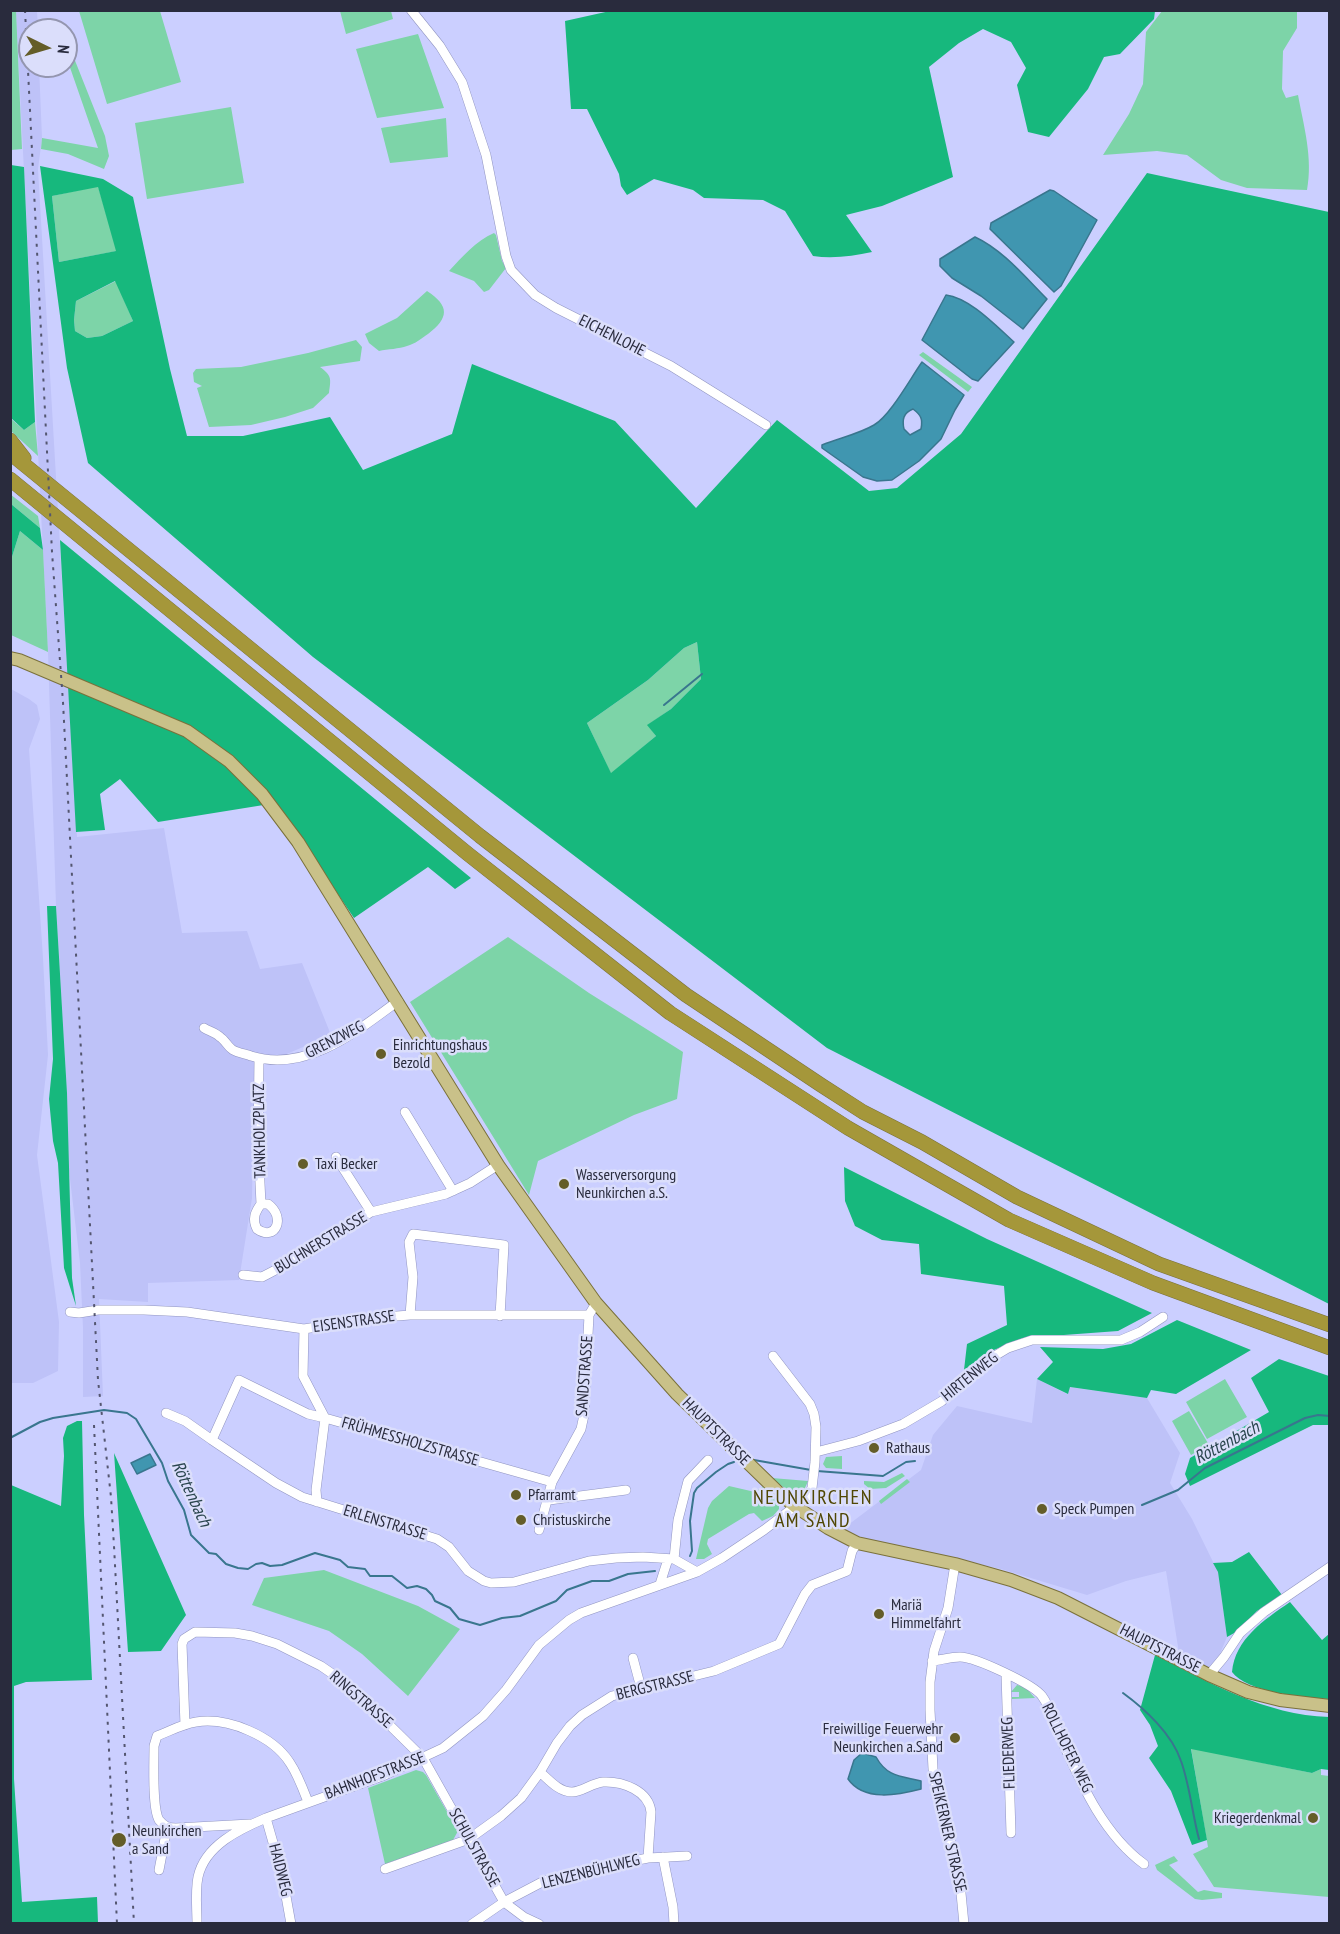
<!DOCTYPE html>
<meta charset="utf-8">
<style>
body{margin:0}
#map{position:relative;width:1340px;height:1934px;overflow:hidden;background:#cbcfff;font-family:"PT Sans Narrow",sans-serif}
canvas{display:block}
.frame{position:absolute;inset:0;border:12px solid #292b3d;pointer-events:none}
.north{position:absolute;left:18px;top:18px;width:60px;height:60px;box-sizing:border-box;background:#dbdefb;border:2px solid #9496af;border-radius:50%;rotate:95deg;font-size:16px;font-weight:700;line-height:24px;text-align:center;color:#292b3d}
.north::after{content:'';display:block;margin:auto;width:21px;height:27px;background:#645d29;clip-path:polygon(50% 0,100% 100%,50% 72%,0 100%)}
</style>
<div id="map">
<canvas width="1340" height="1934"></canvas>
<div class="frame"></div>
<div class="north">N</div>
</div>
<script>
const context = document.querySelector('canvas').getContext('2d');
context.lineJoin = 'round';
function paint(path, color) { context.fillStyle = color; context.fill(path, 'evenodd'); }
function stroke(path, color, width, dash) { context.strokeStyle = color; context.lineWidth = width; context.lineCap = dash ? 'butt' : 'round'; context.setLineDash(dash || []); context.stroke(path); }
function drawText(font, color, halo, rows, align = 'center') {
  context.font = font + ' "PT Sans Narrow",sans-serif'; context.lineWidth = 5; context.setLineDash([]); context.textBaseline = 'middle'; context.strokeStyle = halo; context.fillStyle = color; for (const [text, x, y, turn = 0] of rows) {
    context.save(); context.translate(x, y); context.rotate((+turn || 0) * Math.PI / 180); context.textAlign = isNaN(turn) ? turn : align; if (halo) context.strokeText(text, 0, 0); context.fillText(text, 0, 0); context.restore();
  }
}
const built = new Path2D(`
 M16 11H37L38 30H30V66H39L42 138 38 169 77 837 164 828 182 933 247 931 260 969 302 963 331 1035 254 1068 252 1198 239 1280 148 1283V1302L99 1299 103 1396 83 1397V1328L80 1263 68 1162 67 1093 56 906 48 652Z
 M11 689 29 699 37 705 40 719 29 749 43 958 48 1055 37 1155 59 1322 58 1371 33 1383H10Z
 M1037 1379 1067 1394 1069 1387 1147 1398 1180 1453 1170 1483 1192 1519 1218 1572 1227 1637 1219 1656 1209 1669 1179 1653 1166 1571 1126 1581 1087 1595 1001 1569 895 1545 881 1543 868 1544 844 1528 921 1470 933 1435 957 1406 1032 1423Z`);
const green = new Path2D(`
 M16 10 22 149 11 150 10 11Z
 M79 11H160L181 82 107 104Z
 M340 11H391L393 19 346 34Z
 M1162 11H1297V28L1283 51 1282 89 1286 98 1298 95C1304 127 1313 158 1307 190L1247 188 1221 180 1187 155 1157 151 1103 155 1129 114 1143 84 1146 32Z
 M418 34 444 108 377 118 356 49Z
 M66 38 105 136 109 156 104 169 68 154 41 149 42 138 98 148 66 56Z
 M231 107 244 183 147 199 135 123Z
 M446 118 448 157 390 163 381 128Z
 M98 186 117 251 59 262 52 196Z
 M494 233 496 235 502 261 506 268 489 290 484 292 474 281 449 271C462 257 476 241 494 233Z
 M116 281 133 321 102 336 87 338 75 331 74 320 76 301Z
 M427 291C450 306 449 318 428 334 422 338 415 344 407 346 399 349 388 349 379 351L369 343 365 334 397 318Z
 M356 340 362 347 360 361 320 367C332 376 331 378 329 393L313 408 285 417 251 425 209 427 197 388 202 386 194 382 193 373 196 369 241 367 308 353Z
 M923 352 972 387 968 392 919 355Z
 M10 418 24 430 35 422 38 456 11 431Z
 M10 494 38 516 40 528 11 504Z
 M20 531 43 550 48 652 11 635V560Z
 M697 642 701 679 671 709 648 725 656 736 611 774 587 723 648 680 684 648Z
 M508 937 589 993 683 1052 677 1099 634 1115 538 1161 529 1195 410 1002Z
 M1225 1379 1247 1417 1207 1439 1186 1402Z
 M1189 1411 1209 1445 1191 1455 1172 1421Z
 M842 1456V1469L826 1468 823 1464 826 1457Z
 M902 1473 905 1476 886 1488 870 1489 864 1484V1481L884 1482Z
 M772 1478 808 1481C805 1488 802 1497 793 1495Z
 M907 1479 910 1482 881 1504 879 1501Z
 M729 1486 755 1492 764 1486 779 1501V1509L773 1516 762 1521 754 1513 749 1514 708 1539 707 1544 712 1554 704 1559H696L708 1508 712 1501Z
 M324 1570 418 1606 460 1629 408 1696 362 1654 329 1631 252 1605 264 1578Z
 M1017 1685 1025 1687 1035 1698 1012 1699V1697H1019V1692H1011Z
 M1191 1748 1312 1773 1321 1769V1775L1329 1776V1897L1214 1887 1193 1854 1208 1847Z
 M416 1770 423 1772 426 1775 458 1831 453 1840 385 1864 368 1788Z
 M1174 1856 1178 1861 1169 1865 1198 1892 1204 1890 1222 1893V1898L1202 1900 1195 1899 1157 1870 1155 1865Z`);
const forest = new Path2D(`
 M610 11V10L1155 11 1154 19 1120 54 1104 57 1088 89 1049 137 1028 132 1017 85 1026 68 1011 42 983 29 959 43 929 67 953 177 882 206 846 215 872 252C853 256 833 259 813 256L785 211 763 200 704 198 693 190 654 179 627 195 621 186 619 174 587 109H571L565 21Z
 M11 165 24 167 35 422 24 430 11 418Z
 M40 166 103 179 133 197 170 369 187 436H243L330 417 363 470 452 434 472 364 615 421 696 508 777 420 869 491 897 488 961 434 1147 173 1329 212V1304L827 1048 313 657 88 463 67 368ZM98 187 116 251 59 262 52 196ZM115 281 133 321 102 336 87 338 75 331 74 320 76 301ZM697 642 701 679 671 709 647 725 656 736 611 773 587 723 648 680 684 648Z
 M11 504 40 528 43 550 20 531 11 560Z
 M60 540 471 878 455 889 428 867 354 918 276 803 158 822 120 779 100 794 105 830 76 832Z
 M56 906 67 1093 72 1278 76 1306 64 1268 58 1163 53 1141 49 1099 53 1059 47 906Z
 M844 1167 987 1239 1152 1313 1118 1331 1023 1338 989 1352 964 1370 967 1344 1007 1325 1004 1286 921 1274 919 1244 882 1240 855 1226 845 1201Z
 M1177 1320 1251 1350 1176 1394 1151 1390 1147 1398 1070 1387 1068 1394 1037 1379 1053 1362 1040 1347 1103 1349 1131 1344Z
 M1279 1359 1329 1376V1425H1313L1190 1486 1185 1474 1190 1458 1269 1412 1251 1378Z
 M77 1421H82L84 1515 92 1680 26 1682 14 1686V1779L22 1902 97 1897 98 1923H11V1485L61 1506 64 1456 63 1438 67 1426Z
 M114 1453 186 1615 161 1651 128 1652Z
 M1249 1552 1282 1595 1257 1611 1236 1632 1227 1637 1218 1572 1213 1563 1232 1562Z
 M1290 1602 1322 1640 1329 1634V1699C1305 1698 1246 1692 1232 1672 1235 1639 1264 1620 1290 1602Z
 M1155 1655C1211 1683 1265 1715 1329 1717V1770L1321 1769 1312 1773 1191 1749 1207 1840 1192 1845 1171 1791 1149 1758 1158 1746 1150 1725 1140 1710Z`);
const water = new Path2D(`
 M1050 190 1054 191 1097 220 1061 286 1054 292 990 229 991 223Z
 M975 237C1003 250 1025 277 1047 299L1023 329 981 296 952 278 940 266V259Z
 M946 295C970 298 996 326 1014 342L978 381 972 379 922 340Z
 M922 362 964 395 955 410 941 439 919 461 892 480 877 481 863 477 822 448V445C839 438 859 434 874 425 890 416 910 379 922 362ZM913 409C921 415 923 419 921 429L910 435 904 429C902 420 903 413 913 409Z
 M150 1454 156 1465 137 1474 131 1463Z
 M862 1753 876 1757C887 1777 901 1776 921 1781V1789C898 1795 864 1802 848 1779L854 1760Z`);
const stream = new Path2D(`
 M664 705 702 674
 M10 1438 40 1422 53 1418 104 1410 127 1413 136 1419 162 1463 168 1481 184 1510 191 1535 209 1553 216 1554 226 1564 238 1568 248 1569 256 1564 262 1563 270 1566 282 1565 315 1553 340 1560 348 1567 365 1569 370 1576H392L407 1588 417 1586 426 1589 432 1595 435 1601 450 1608 459 1619 480 1625 502 1618 520 1616 556 1601 567 1590 592 1581H609L628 1574 655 1571
 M754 1460 811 1470
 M817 1471 883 1476 906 1462 915 1461
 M1142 1505 1178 1490 1205 1468 1305 1418 1318 1415 1330 1416
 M690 1556 692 1551 690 1521 694 1493 697 1488 716 1472 728 1464 734 1462
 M1123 1693C1145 1709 1172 1734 1181 1761 1190 1786 1192 1813 1199 1839`);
const minor = new Path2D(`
 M411 10 440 46 462 82 486 155 506 256 511 270 535 295 556 308 671 366 766 425
 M204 1028C209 1031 216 1033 220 1037 225 1040 228 1047 233 1050 238 1053 246 1054 251 1056 306 1073 356 1032 398 1001
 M259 1058 258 1142 261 1204C255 1212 252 1219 257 1229 276 1242 286 1217 268 1204H261
 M405 1112 453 1191
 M336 1157 371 1212
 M243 1275 262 1277 306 1254 371 1212 446 1194 470 1183 498 1165
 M70 1312 79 1313 98 1310H144L187 1312 304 1329 371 1318 410 1315H589L596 1303
 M410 1315 413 1277 409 1242 413 1234 504 1245 500 1316
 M304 1329 303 1376 325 1418 552 1482
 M166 1413 185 1421 212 1440
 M816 1452 858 1441 903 1424 942 1401 988 1360 1008 1348 1032 1340H1121L1140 1332 1163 1317
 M549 1500 626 1490
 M317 1502 316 1490 325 1418 308 1414 239 1380 212 1440 276 1483 302 1497 437 1539 449 1547 468 1571 484 1581 491 1583 514 1582 589 1561 616 1558 643 1557 674 1559 697 1572
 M539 1530 552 1482 581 1429 584 1415 589 1315
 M674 1559 678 1520 688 1481 708 1460
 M955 1564 948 1608 934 1651 930 1682V1710L933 1769 937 1792 959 1873 964 1924
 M660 1584 668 1559
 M633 1658 641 1688
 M932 1661C941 1660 951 1657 960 1657 975 1657 1033 1684 1042 1696 1051 1708 1055 1725 1061 1739 1081 1783 1103 1834 1144 1864
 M1006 1674 1011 1833
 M1209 1675 1224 1657 1240 1633 1264 1612 1330 1567
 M185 1725 182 1644 184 1639 195 1632 235 1633 252 1636 277 1644 321 1666 337 1677 358 1694 423 1758 504 1902 524 1917 539 1924
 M540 1772C549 1780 559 1792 572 1792 582 1792 592 1783 603 1782 623 1781 649 1791 651 1812L648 1858
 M266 1818 282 1874 291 1924
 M250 1824 176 1828C168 1828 164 1826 159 1820 152 1808 154 1762 154 1746L157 1736C170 1731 182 1724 196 1722 228 1717 273 1736 290 1763 298 1775 303 1789 308 1802
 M663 1857 673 1907 674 1924
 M385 1869 469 1839 501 1816 521 1798 540 1772 557 1743 570 1726 582 1715 612 1696 714 1671 779 1644 805 1594 812 1585 847 1571 852 1551 857 1543
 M159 1870 167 1828
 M197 1924C197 1909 195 1891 198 1877 205 1845 240 1829 266 1818L385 1775 443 1748 483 1716 506 1690 539 1645 569 1620 581 1613 697 1572 722 1558 764 1530 806 1498 812 1488 815 1462 816 1427 814 1414 810 1404 773 1356
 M472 1924 504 1902 544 1881 623 1863 648 1858 687 1856`);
const major = new Path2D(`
 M10 658 19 660 187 731 229 761 262 794 298 842 498 1165 596 1303 677 1394 779 1493 796 1507 828 1528 857 1543 955 1564 1011 1580 1058 1598 1209 1675 1248 1692 1280 1700 1330 1706`);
const highway = new Path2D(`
 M10 440 24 458
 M10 453 480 836 686 995 821 1085 863 1112 922 1142 1017 1197 1159 1264 1330 1325
 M10 479 468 854 670 1013 848 1128 1009 1220 1153 1283 1330 1348`);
const rail = new Path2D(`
 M25 10 52 552 63 702 98 1380 111 1497 114 1546 134 1924
 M94 1425 117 1924`);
const markers = [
 [381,1054,6,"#645d29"],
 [303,1164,6,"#645d29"],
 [564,1184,6,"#645d29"],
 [874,1448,6,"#645d29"],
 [516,1495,6,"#645d29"],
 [1042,1509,6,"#645d29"],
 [521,1520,6,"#645d29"],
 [879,1614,6,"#645d29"],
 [955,1738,6,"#645d29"],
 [1313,1818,6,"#645d29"],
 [119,1840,8,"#645d29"]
];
const streetNames = [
 ["EICHENLOHE",612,336,27],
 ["GRENZWEG",335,1040,-27],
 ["TANKHOLZPLATZ",260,1131,-91],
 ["BUCHNERSTRASSE",321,1243,-31],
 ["EISENSTRASSE",354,1322,-8],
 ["SANDSTRASSE",585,1376,-86],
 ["HIRTENWEG",970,1377,-39],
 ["HAUPTSTRASSE",716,1432,45],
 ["FRÜHMESSHOLZSTRASSE",410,1442,16],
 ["ERLENSTRASSE",385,1523,17],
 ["HAUPTSTRASSE",1160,1649,27],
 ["BERGSTRASSE",655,1686,-14],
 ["RINGSTRASSE",361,1700,41],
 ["ROLLHOFER WEG",1067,1748,64],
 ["FLIEDERWEG",1009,1753,-92],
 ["BAHNHOFSTRASSE",375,1776,-21],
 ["SPEIKERNER STRASSE",947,1832,77],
 ["SCHULSTRASSE",474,1848,61],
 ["HAIDWEG",280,1870,76],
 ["LENZENBÜHLWEG",591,1872,-14]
];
const poiNames = [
 ["Einrichtungshaus",393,1045],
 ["Bezold",393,1063],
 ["Taxi Becker",315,1164],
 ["Wasserversorgung",576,1175],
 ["Neunkirchen a.S.",576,1193],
 ["Rathaus",886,1448],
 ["Pfarramt",528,1495],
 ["Speck Pumpen",1054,1509],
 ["Christuskirche",533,1520],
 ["Mariä",891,1605],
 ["Himmelfahrt",891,1623],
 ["Freiwillige Feuerwehr",943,1729,"right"],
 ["Neunkirchen a.Sand",943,1747,"right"],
 ["Kriegerdenkmal",1301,1818,"right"],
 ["Neunkirchen",132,1831],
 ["a Sand",132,1849]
];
const waterNames = [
 ["Röttenbach",1227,1443,-28],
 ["Röttenbach",191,1494,65]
];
const quarterNames = [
 ["NEUNKIRCHEN",813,1498],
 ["AM SAND",813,1521]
];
paint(built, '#bec2f8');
paint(green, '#7dd4a8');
paint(forest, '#17b87d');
paint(water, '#4096b0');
stroke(water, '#39768e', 1.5);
stroke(stream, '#39768e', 2);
stroke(minor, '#9195c1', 10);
stroke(major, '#7a713b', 14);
stroke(highway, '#7a713b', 15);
stroke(minor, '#fff', 9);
stroke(major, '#c9c189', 12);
stroke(highway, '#a5973a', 14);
stroke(rail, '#545670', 2, [3, 6]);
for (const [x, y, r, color] of markers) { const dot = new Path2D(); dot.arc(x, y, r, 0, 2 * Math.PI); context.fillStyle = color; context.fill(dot); stroke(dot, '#dbdefb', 2); }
drawText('16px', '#292b3d', '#dbdefb', streetNames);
drawText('16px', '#292b3d', '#dbdefb', poiNames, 'left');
drawText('italic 18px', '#2b464f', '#dbdefb', waterNames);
context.letterSpacing = '1.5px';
drawText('20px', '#504704', '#dbdefb', quarterNames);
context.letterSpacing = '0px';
</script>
